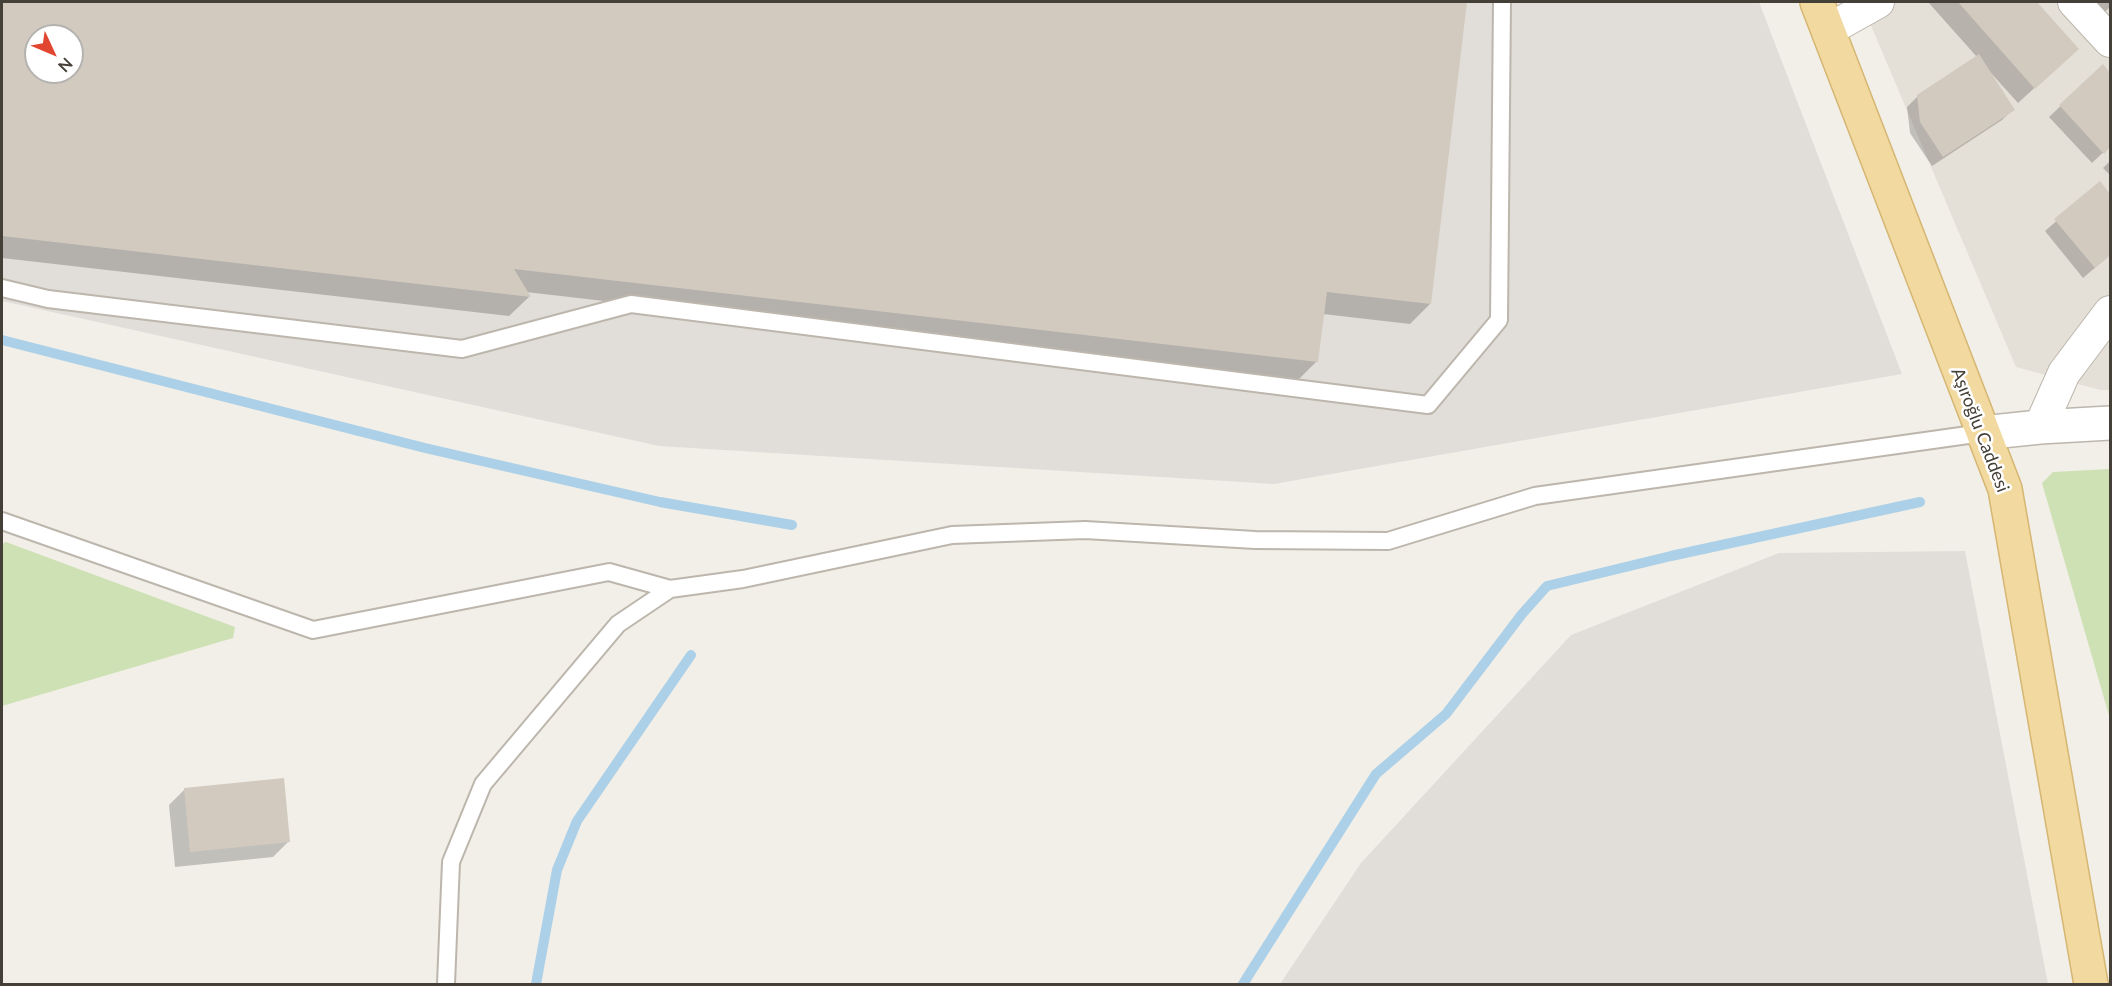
<!DOCTYPE html>
<meta charset="utf-8">
<style>
body{margin:0}
#map{position:relative;width:2112px;height:986px;overflow:hidden;background:#f2efe8;font-family:Lato,sans-serif}
canvas{display:block}
.frame{position:absolute;inset:0;border:3px solid #443f37;pointer-events:none}
.north{position:absolute;left:24px;top:24px;width:60px;height:60px;box-sizing:border-box;background:#fff;border:2px solid #b4b2af;border-radius:50%;rotate:134deg;font-size:16px;font-weight:700;line-height:24px;text-align:center;color:#443f37}
.north::after{content:'';display:block;margin:auto;width:21px;height:27px;background:#e14730;clip-path:polygon(50% 0,100% 100%,50% 72%,0 100%)}
</style>
<div id="map">
<canvas width="2112" height="986"></canvas>
<div class="frame"></div>
<div class="north">N</div>
</div>
<script>
const context = document.querySelector('canvas').getContext('2d');
context.lineJoin = 'round';
function paint(path, color) { context.fillStyle = color; context.fill(path, 'evenodd'); }
function stroke(path, color, width, dash) { context.strokeStyle = color; context.lineWidth = width; context.lineCap = dash ? 'butt' : 'round'; context.setLineDash(dash || []); context.stroke(path); }
function drawText(font, color, halo, rows, align = 'center') {
  context.font = font + ' Lato,sans-serif'; context.lineWidth = 5; context.setLineDash([]); context.textBaseline = 'middle'; context.strokeStyle = halo; context.fillStyle = color; for (const [text, x, y, turn = 0] of rows) {
    context.save(); context.translate(x, y); context.rotate((+turn || 0) * Math.PI / 180); context.textAlign = isNaN(turn) ? turn : align; if (halo) context.strokeText(text, 0, 0); context.fillText(text, 0, 0); context.restore();
  }
}
const residential = new Path2D(`
 M1861 2H2110V390H2100L2016 367Z`);
const industrial = new Path2D(`
 M2 2H1759L1902 374 1274 484 659 446 2 301ZM36 36H72V72H36Z
 M1965 551 2048 984H1280L1361 863 1571 635 1779 553Z`);
const green = new Path2D(`
 M2110 469V719L2042 483 2053 472Z
 M6 542 235 627 233 638 2 706V544Z`);
const shadow = new Path2D(`
 M2 2H1466L1430 304 1410 324 1323 314 1317 361 1297 381 526 292 529 297 509 316 2 258ZM36 36H72V72H36Z
 M1928 2H2035L2077 49 2018 103 1991 73 1990 74 2013 109 2002 120 1932 166 1910 133 1907 107 1918 96 1977 57Z
 M2089 2H2110V7L2102 15Z
 M2103 66 2110 75V146L2092 163 2049 117Z
 M2110 161V175L2103 168Z
 M2100 183 2110 196V255L2083 278 2045 231Z
 M185 789 289 841 273 857 175 867 169 805Z`);
const stream = new Path2D(`
 M2 340 425 448 660 502 792 525
 M536 984 557 870 577 821 691 655
 M1243 984 1376 774 1446 714 1522 614 1547 586 1671 556 1920 502`);
const building = new Path2D(`
 M2 2H1467L1431 304 1327 292 1318 362 514 269 531 297 2 236ZM36 36H72V72H36Z
 M1958 2H2037L2079 49 2035 89Z
 M1979 54 2015 110 1943 157 1920 122 1917 95Z
 M2103 64 2110 73V147L2104 154 2059 105Z
 M2100 181 2110 194V255L2095 268 2054 219Z
 M284 778 290 842 190 852 184 788Z`);
const service = new Path2D(`
 M2 288 48 299 462 349 631 304 1428 405 1499 320 1502 2
 M2 521 313 630 609 572 670 589 743 579 952 535 1085 530 1255 540 1388 541 1535 496 1982 433
 M446 984 451 862 483 784 618 624 670 589`);
const minor = new Path2D(`
 M2074 2 2110 41
 M1828 30 1878 2
 M2040 427 2064 373 2110 312`);
const tertiary = new Path2D(`
 M1982 433 2040 427 2110 423`);
const primary = new Path2D(`
 M1817 2 2005 489 2091 984`);
const streetNames = [
 ["Aşıroğlu Caddesi",1980,430,69]
];
paint(residential, '#e5e0d7');
paint(industrial, '#e1ded9');
paint(green, '#cee1b5');
paint(shadow, '#0003');
stroke(stream, '#abd0e8', 10);
paint(building, '#d2cabf');
stroke(service, '#bcb6ac', 20);
stroke(minor, '#bcb6ac', 34);
stroke(tertiary, '#bcb6ac', 36);
stroke(primary, '#d5b672', 36);
stroke(service, '#fff', 16);
stroke(minor, '#fff', 32);
stroke(tertiary, '#fff', 33);
stroke(primary, '#f2d9a0', 33);
drawText('18px', '#443f37', '#fff', streetNames);
</script>
